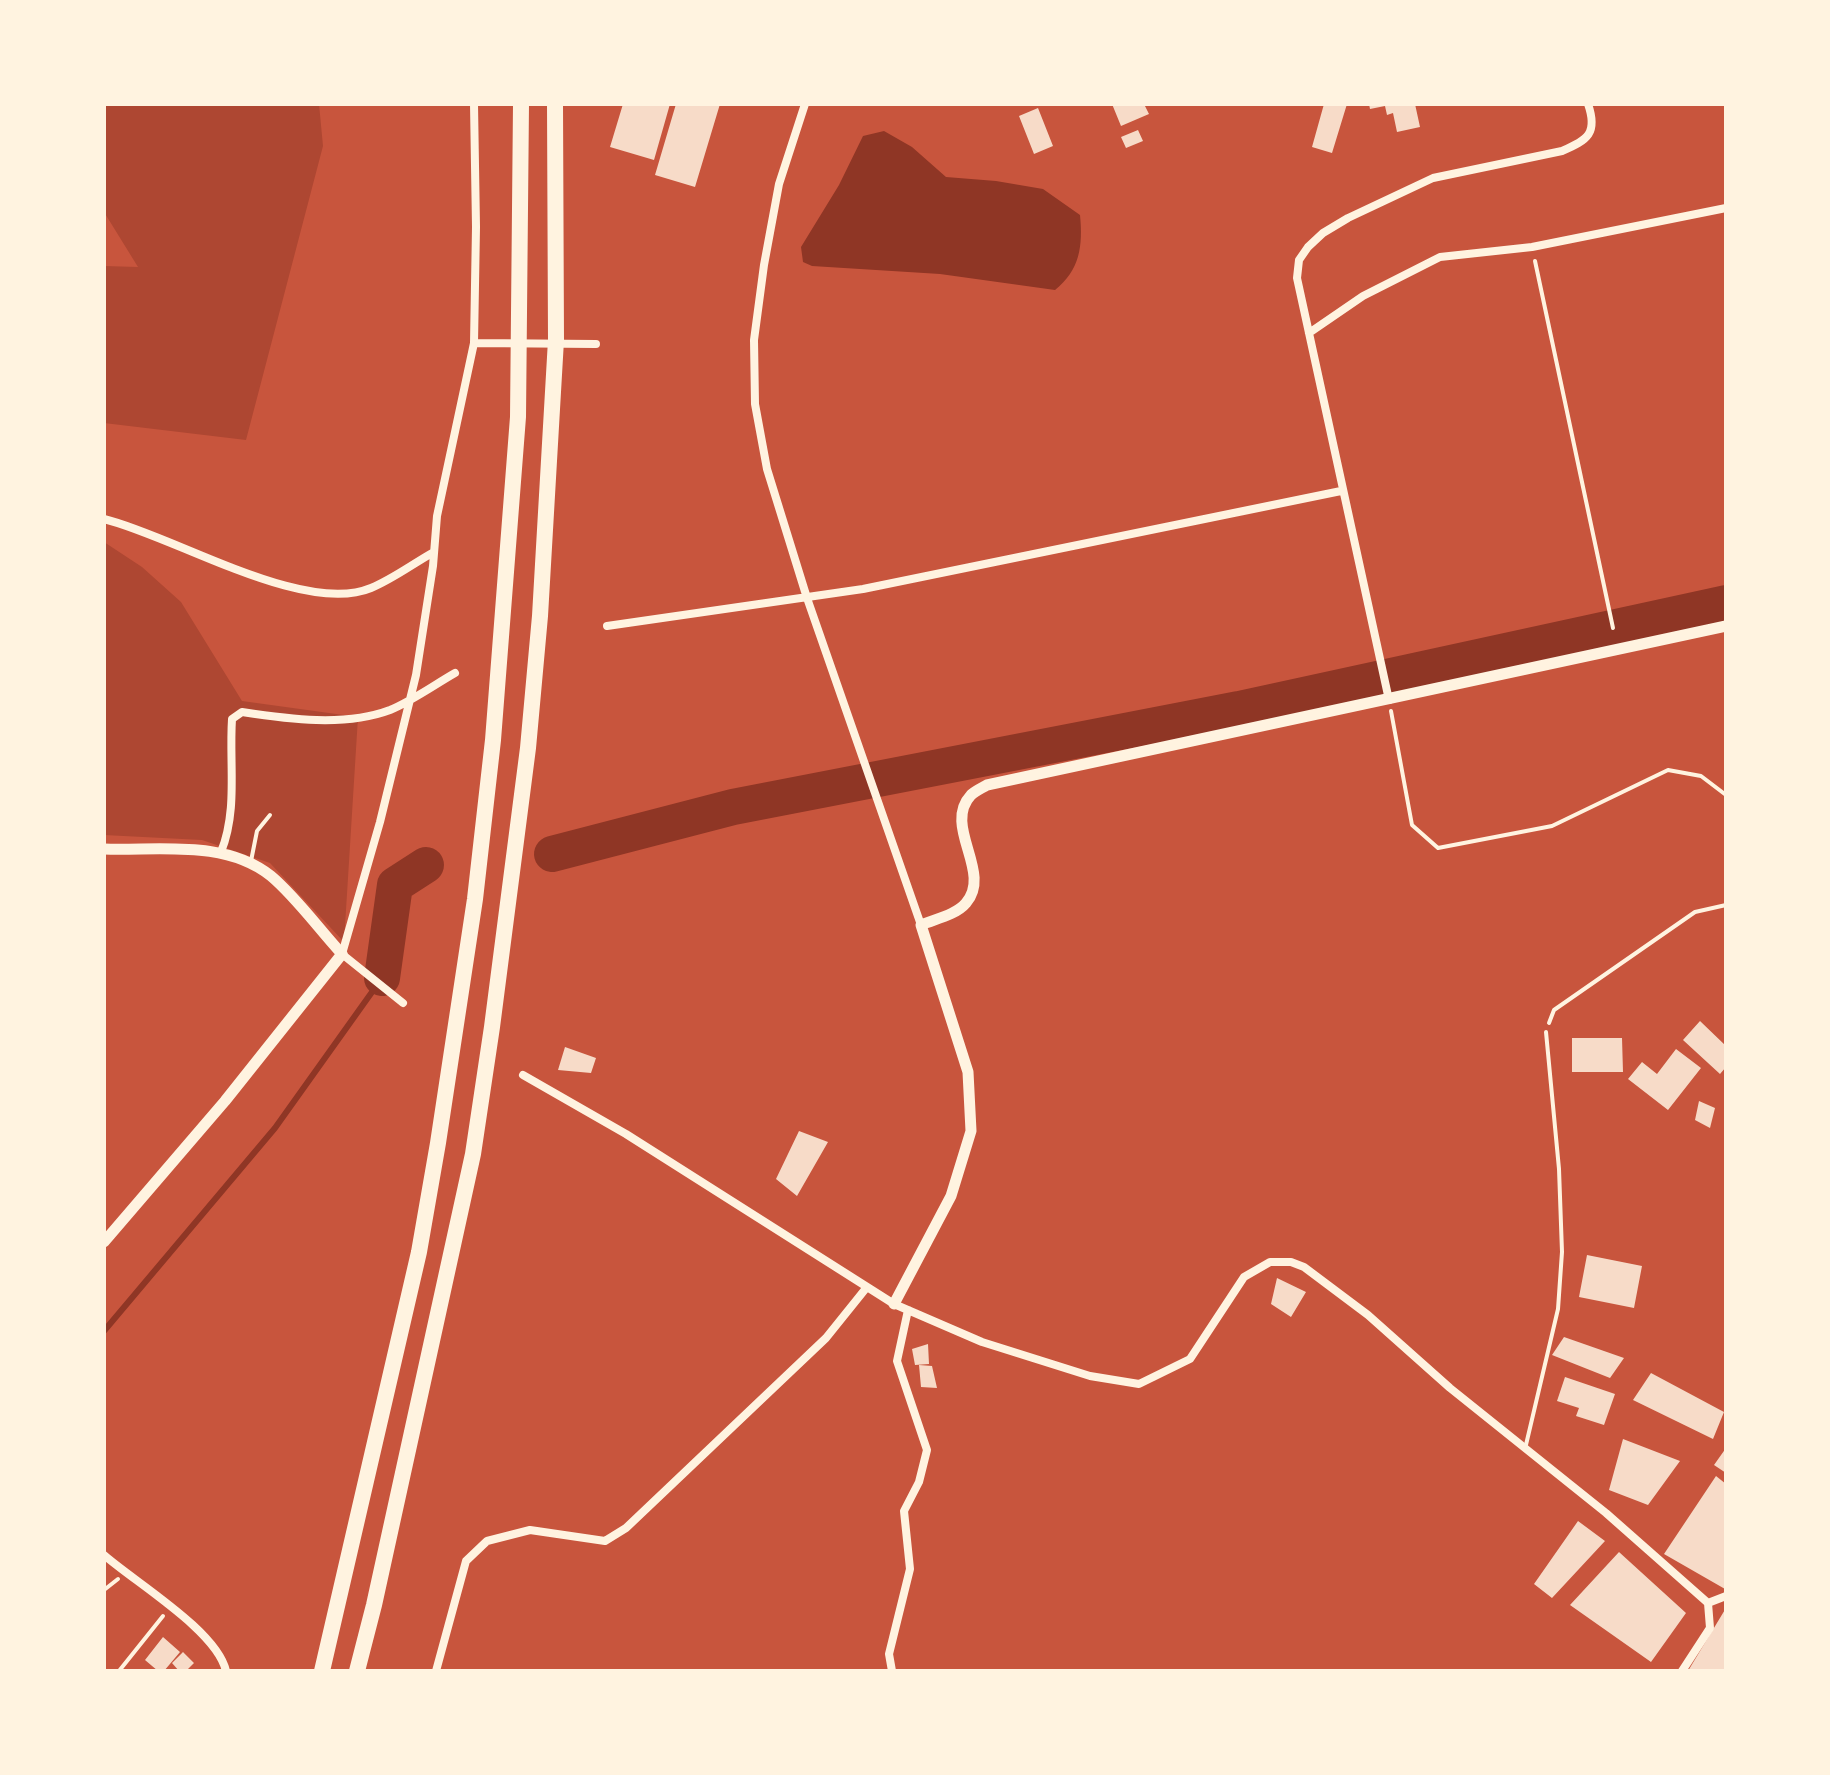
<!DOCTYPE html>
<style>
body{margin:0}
#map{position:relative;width:1830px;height:1775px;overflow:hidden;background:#c8553d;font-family:"IBM Plex Sans",sans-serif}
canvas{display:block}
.frame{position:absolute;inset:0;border:106px solid #fff3e0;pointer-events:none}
</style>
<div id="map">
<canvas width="1830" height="1775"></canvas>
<div class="frame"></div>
</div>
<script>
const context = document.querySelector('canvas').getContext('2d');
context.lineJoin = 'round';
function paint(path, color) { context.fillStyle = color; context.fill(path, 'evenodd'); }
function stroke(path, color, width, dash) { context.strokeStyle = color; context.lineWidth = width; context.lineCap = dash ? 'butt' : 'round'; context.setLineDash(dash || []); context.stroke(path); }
const green = new Path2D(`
 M104 104H319L323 146 246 440 104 423V266L138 267 104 212Z
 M104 542 142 567 181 602 242 701 358 717 344 942 270 863 202 840 104 835Z`);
const water = new Path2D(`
 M884 131 912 147 946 177 996 181 1043 189 1080 215C1083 246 1080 270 1055 290L940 274 812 266 803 262 801 247 839 185 863 136Z`);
const stream = new Path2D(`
 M104 1331 275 1128 382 978`);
const river = new Path2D(`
 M552 854 733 807 1239 709 1726 603
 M382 978 395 885 426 865`);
const building = new Path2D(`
 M623 104H670L654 160 610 147Z
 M676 104H720L695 187 655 175Z
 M1112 104H1144L1149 114 1121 126Z
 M1324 104H1347L1332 153 1312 147Z
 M1369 104H1415L1420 127 1397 132 1393 113 1387 115 1385 106 1370 109Z
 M1038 108 1053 146 1034 154 1019 116Z
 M1138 130 1143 141 1126 148 1121 137Z
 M1700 1021 1726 1046V1067L1720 1074 1683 1040Z
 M1572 1038H1622L1623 1072H1572Z
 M565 1047 596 1058 591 1073 558 1070Z
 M1676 1049 1701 1068 1668 1110 1628 1079 1642 1062 1657 1074Z
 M1699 1101 1715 1108 1710 1128 1695 1120Z
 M799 1131 828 1142 797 1196 776 1179Z
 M1587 1255 1642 1266 1634 1308 1579 1297Z
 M1277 1278 1306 1292 1291 1317 1271 1304Z
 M1564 1337 1624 1358 1610 1378 1552 1355Z
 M928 1344 929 1364 915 1365 912 1349Z
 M919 1365 932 1366 937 1388 921 1387Z
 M1651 1373 1724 1412 1713 1439 1633 1400Z
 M1565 1377 1615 1394 1604 1425 1576 1416 1579 1408 1557 1401Z
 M1623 1439 1680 1461 1648 1505 1609 1490Z
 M1726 1448V1473L1714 1465Z
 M1716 1476 1726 1484 1725 1589 1664 1554Z
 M1578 1521 1605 1541 1552 1598 1534 1584Z
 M1619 1552 1686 1613 1651 1662 1570 1605Z
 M1726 1608V1671H1688Z
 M163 1637 180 1652 164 1671H158L145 1660Z
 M183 1652 194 1663 186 1671H179L172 1663Z`);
const path = new Path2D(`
 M1535 261 1613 628
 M1391 711 1412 825 1438 848 1552 826 1668 770 1701 776 1726 795
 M1549 1023 1554 1010 1695 912 1726 905
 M104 1590 118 1579
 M119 1671 163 1616`);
const service = new Path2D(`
 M251 861 257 831 270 815
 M1525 1449 1558 1309 1562 1252 1559 1169 1546 1032`);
const minor = new Path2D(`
 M805 104 779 184 764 265 754 340 755 404 767 469 807 598 921 925
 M1309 333 1363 296 1440 257 1532 247 1726 208
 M474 343 596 344
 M104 519C174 536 304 616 371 588 393 579 414 563 434 552
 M607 626 863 589 1341 491
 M1389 700 1297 278 1299 260 1308 247 1323 233 1348 218 1433 178 1562 151C1588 140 1598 133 1588 104
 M221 852C238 810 229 764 232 719L242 712C288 719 345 727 390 710 412 701 434 685 455 673
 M403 1003 342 954 380 822 416 675 433 566 437 516 474 343 476 227 474 104
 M523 1075 626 1134 894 1304 982 1342 1090 1376 1139 1384 1190 1359 1244 1277 1270 1262H1291L1304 1267 1368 1315 1450 1388 1606 1513 1708 1603 1710 1628 1682 1671
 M104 1555C136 1583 217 1631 226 1671
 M1708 1603 1726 1596
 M436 1671 466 1561 487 1541 530 1530 605 1541 626 1528 826 1338 867 1287
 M892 1671 889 1654 910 1569 904 1511 919 1482 927 1450 897 1361 908 1310`);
const tertiary = new Path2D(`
 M104 849C158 851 225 839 271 876 296 897 319 929 342 954L225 1101 104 1242
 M894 1304 951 1196 971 1131 968 1072 921 925C935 919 956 915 966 903 993 872 942 826 971 795 975 791 982 788 987 785L1726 626`);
const motorway = new Path2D(`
 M322 1671 419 1252 438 1143 475 899 493 740 518 417 521 104
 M357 1671 374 1605 473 1154 492 1027 528 748 540 616 556 340 555 104`);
paint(green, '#ae4732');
paint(water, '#8f3625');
stroke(stream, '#8f3625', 6);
stroke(river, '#8f3625', 36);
paint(building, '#f7dbc8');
stroke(path, '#fff3e0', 4);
stroke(service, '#fff3e0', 4);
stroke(minor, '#fff3e0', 8);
stroke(tertiary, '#fff3e0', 11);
stroke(motorway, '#fff3e0', 16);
</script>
